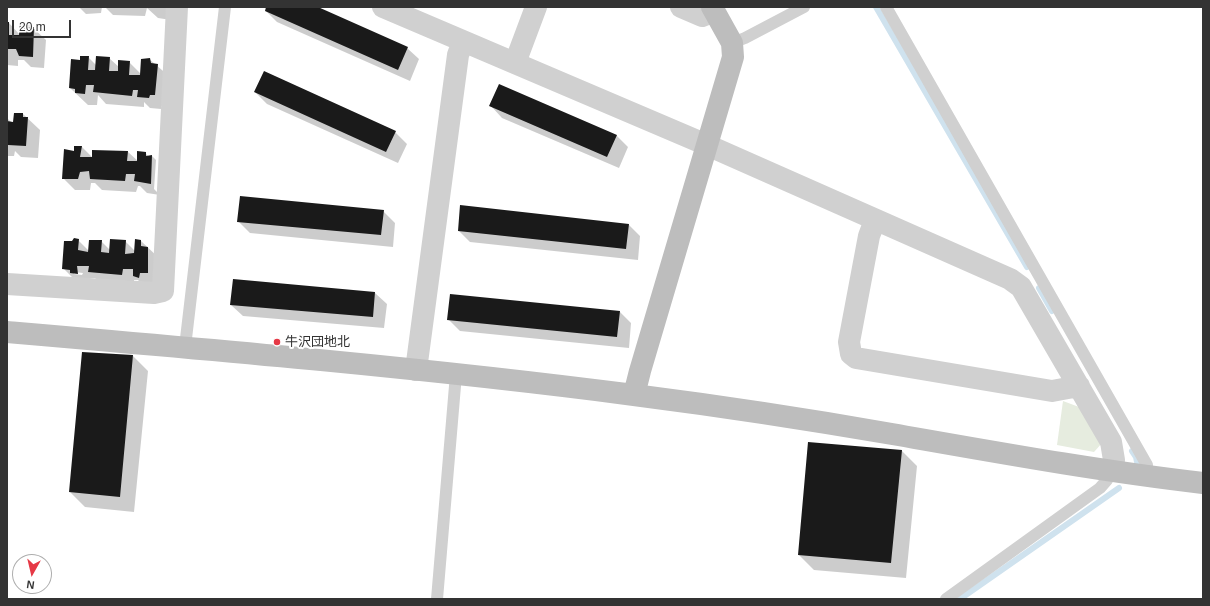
<!DOCTYPE html>
<meta charset="utf-8">
<style>
body{margin:0}
#map{position:relative;width:1210px;height:606px;overflow:hidden;background:#fff;font-family:Helvetica,sans-serif}
canvas{display:block}
.frame{position:absolute;inset:0;border:8px solid #333;pointer-events:none}
.north{position:absolute;left:12px;top:554px;width:40px;height:40px;box-sizing:border-box;background:#fff;border:1px solid #adadad;border-radius:50%;rotate:188deg;font-size:11px;font-weight:700;line-height:16px;text-align:center;color:#333}
.north::after{content:'';display:block;margin:auto;width:14px;height:18px;background:#e63946;clip-path:polygon(50% 0,100% 100%,50% 72%,0 100%)}
.scale{position:absolute;left:12px;top:20px;width:59px;height:18px;box-sizing:border-box;border:2px solid #333;border-top:0;padding-left:5px;font-size:12px;line-height:14px;white-space:nowrap;color:#333;-webkit-text-stroke:3px #fff;paint-order:stroke}
</style>
<div id="map">
<canvas width="1210" height="606"></canvas>
<div class="frame"></div>
<div class="north">N</div>
<div class="scale">20 m</div>
</div>
<script>
const context = document.querySelector('canvas').getContext('2d');
context.lineJoin = 'round';
function paint(path, color) { context.fillStyle = color; context.fill(path, 'evenodd'); }
function stroke(path, color, width, dash) { context.strokeStyle = color; context.lineWidth = width; context.lineCap = dash ? 'butt' : 'round'; context.setLineDash(dash || []); context.stroke(path); }
function drawText(font, color, halo, rows, align = 'center') {
  context.font = font + ' Helvetica,"Noto Sans JP",sans-serif'; context.lineWidth = 4; context.setLineDash([]); context.textBaseline = 'middle'; context.strokeStyle = halo; context.fillStyle = color; for (const [text, x, y, turn = 0] of rows) {
    context.save(); context.translate(x, y); context.rotate((+turn || 0) * Math.PI / 180); context.textAlign = isNaN(turn) ? turn : align; if (halo) context.strokeText(text, 0, 0); context.fillText(text, 0, 0); context.restore();
  }
}
const green = new Path2D(`
 M1063 401 1079 407 1103 442 1094 452 1057 445Z`);
const shadow = new Path2D(`
 M79 7H102L101 13 86 14Z
 M105 7H173L171 20 158 18 147 8 145 16 113 15Z
 M267 7H316L407 48 419 59 410 81 277 22 266 11Z
 M7 23H9L20 35 21 23 29 24 46 40 44 68 31 67 24 60H18V66L7 65Z
 M88 57 96 65 109 58 119 67 129 62 141 74 149 59 169 76 166 106H161V109L150 108 144 102V107L106 104 98 95 97 105H88L70 88 81 61Z
 M255 92 395 132 407 144 398 163 267 104Z
 M491 106 616 135 628 147 619 168 502 118Z
 M23 114 40 130 38 158 21 157 15 151 14 156H7V118L12 123H14Z
 M75 147H82L93 158 128 152 138 161 145 153 149 157 152 156 156 160 154 189 160 195 147 193 140 186H138L136 192 102 190 95 183H91L90 190H75L63 178 75 152Z
 M383 211 395 223 393 247 250 233 238 221Z
 M629 225 640 236 638 260 470 242 459 231Z
 M78 240 89 251 101 241 110 250 125 241 135 251 141 241 160 259 159 285 145 288 138 280H134V287L101 284 95 278H88L89 285 75 280 63 268ZM74 272 83 273 82 275 74 274Z
 M375 293 387 304 384 328 243 316 231 305Z
 M620 312 631 323 629 348 460 331 448 319Z
 M83 353 133 356 148 371 134 512 85 507 70 492Z
 M809 443 902 451 917 466 906 578 814 570 799 555Z`);
const stream = new Path2D(`
 M876 7 1027 267
 M1039 288 1052 311
 M1132 451 1136 457 1137 462
 M960 599 1119 488`);
const building = new Path2D(`
 M266 7H318L408 47 398 70 265 11Z
 M7 22H9V35H19L20 22 29 23 28 27H34L33 57 19 56 16 49H7Z
 M80 56H89L88 70H95L96 56 110 57 109 71H118V60L130 61 129 75H140L141 59 150 58 151 63 158 64 155 95H150L149 98 137 97 138 90H133L132 96 93 92 94 85H86L85 94 75 93V89L69 88 71 59 80 60Z
 M264 71 396 131 386 152 254 92Z
 M499 84 617 135 607 157 489 106Z
 M14 113H23V117H28L26 146 8 145 7 121 13 122Z
 M74 146H82L80 157H92V150L128 151 127 161H137V151L146 152V156L152 155 151 184 134 181 135 174H126L125 181 90 179 89 171 80 172 78 179H62L64 149 74 151Z
 M240 196 384 210 381 235 237 222Z
 M460 205 629 224 626 249 458 231Z
 M74 238 79 239 78 250 88 252 89 240H102L101 252 109 253 110 239 126 240 125 254 134 253 135 239 141 240V246L148 247V273H140L139 278 133 276V269H123L122 275 88 272 89 266H77L78 274 70 273V270L62 269 64 241H72Z
 M233 279 375 292 373 317 230 305Z
 M450 294 620 311 617 337 447 320Z
 M82 352 133 355 120 497 69 492Z
 M808 442 902 450 891 563 798 555Z`);
const lane = new Path2D(`
 M886 7 1147 465V477
 M732 43 745 38 804 7
 M185 347 225 7
 M437 599 456 374
 M946 599 1100 488 1107 480 1111 471`);
const street = new Path2D(`
 M383 7 707 145 1010 279 1021 287 1111 442 1114 460 1111 471
 M681 7 702 16 714 11
 M515 63 536 7
 M875 220 869 236 849 342 851 354 856 358 1052 391 1079 386
 M7 284 154 293 163 291 177 7
 M416 370 458 55 463 41`);
const secondary = new Path2D(`
 M7 332C216 350 426 368 634 395 720 406 806 419 892 434 995 452 1099 471 1203 483
 M634 395 640 371 733 57 732 43 712 7`);
const markers = [
 [277,342,4,"#e63946"]
];
const poiNames = [
 ["牛沢団地北",285,342]
];
paint(green, '#e6ecdf');
paint(shadow, '#0003');
stroke(stream, '#cfe2ee', 6);
paint(building, '#1a1a1a');
stroke(lane, '#d0d0d0', 12);
stroke(street, '#d0d0d0', 22);
stroke(secondary, '#bdbdbd', 22);
for (const [x, y, r, color] of markers) { const dot = new Path2D(); dot.arc(x, y, r, 0, 2 * Math.PI); context.fillStyle = color; context.fill(dot); stroke(dot, '#fff', 1.5); }
drawText('13px', '#333', '#fff', poiNames, 'left');
</script>
